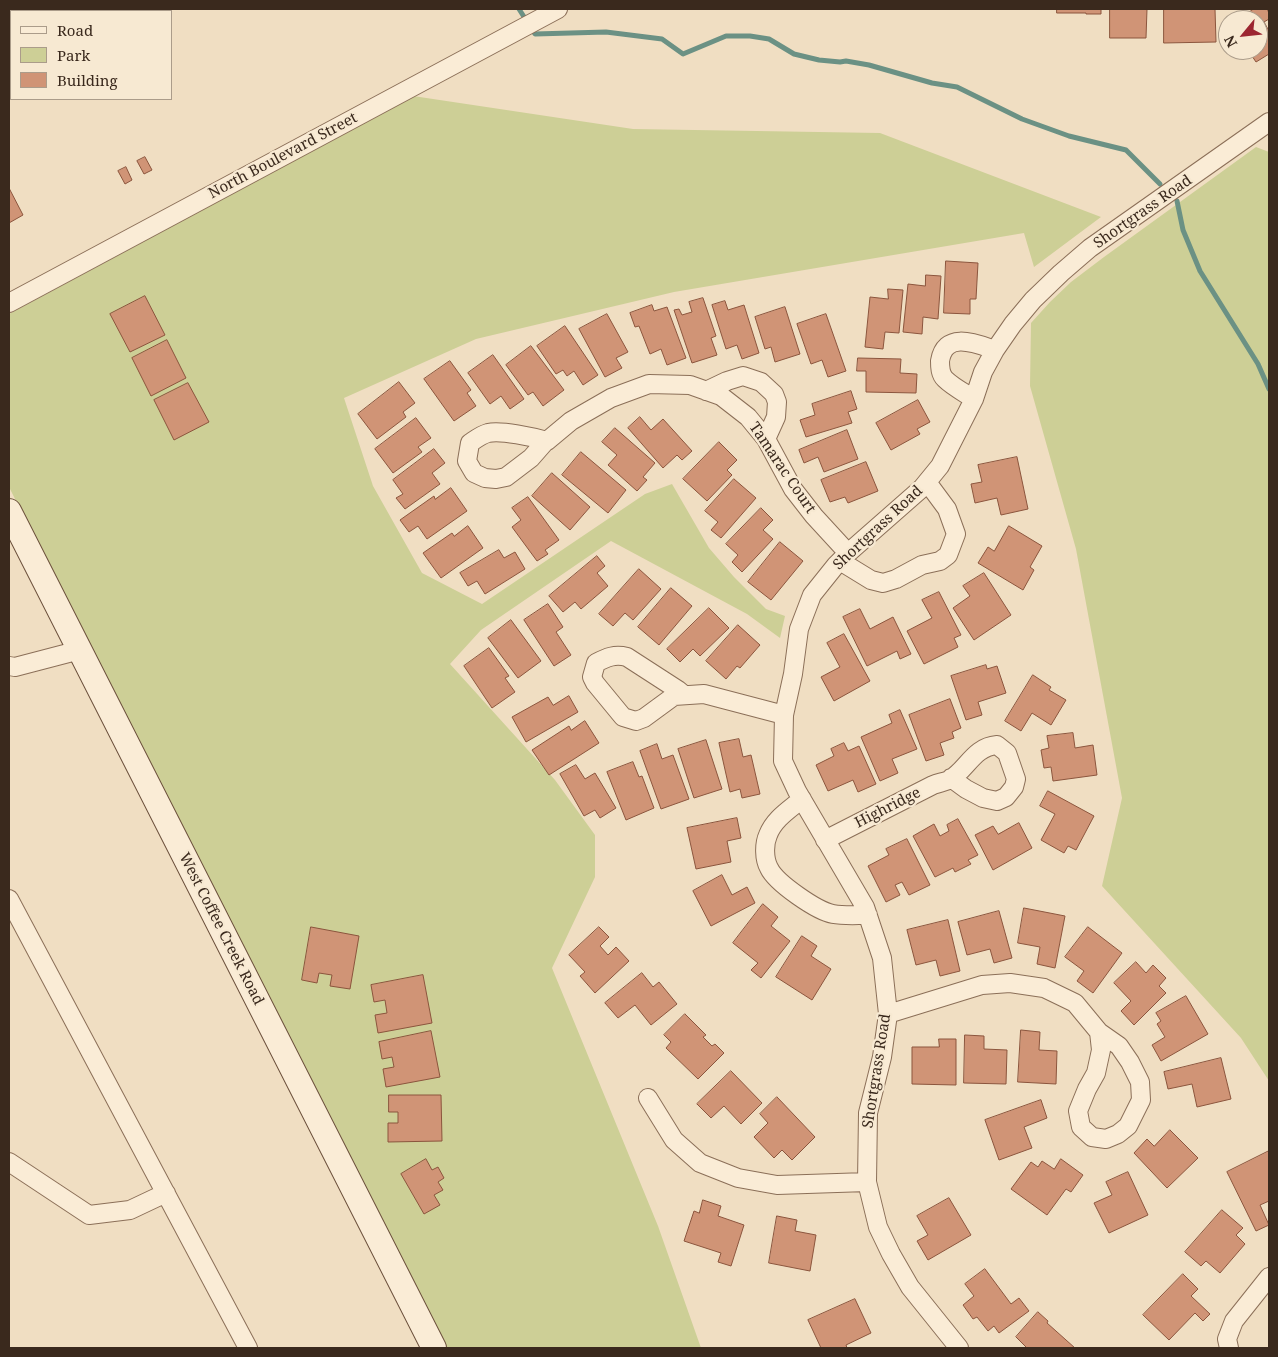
<!DOCTYPE html>
<style>
body{margin:0}
#map{position:relative;width:1278px;height:1357px;overflow:hidden;background:#f0dec2;font-family:"Noto Serif",serif}
canvas{display:block}
.frame{position:absolute;inset:0;border:10px solid #3a291d;pointer-events:none}
.legend{position:absolute;left:10px;top:10px;width:162px;height:90px;box-sizing:border-box;background:#f7e9d2;border:1px solid #ab9c8a;margin:0;padding:6px 9px;list-style:none;font-size:15px;color:#3a291d}
.legend li{display:flex;align-items:center;gap:10px;height:25px}
.legend b{width:25px;border:1px solid #ab9c8a}
.north{position:absolute;left:1218px;top:10px;width:50px;height:50px;box-sizing:border-box;background:#f7e9d2;border:1px solid #ab9c8a;border-radius:50%;rotate:242deg;font-size:14px;font-weight:700;line-height:20px;text-align:center;color:#3a291d}
.north::after{content:'';display:block;margin:auto;width:18px;height:22px;background:#9c2631;clip-path:polygon(50% 0,100% 100%,50% 72%,0 100%)}
</style>
<div id="map">
<canvas width="1278" height="1357"></canvas>
<div class="frame"></div>
<ul class="legend">
<li><b style="height:6px;background:#faecd6"></b>Road</li>
<li><b style="height:14px;background:#cdcf96"></b>Park</li>
<li><b style="height:14px;background:#d09476"></b>Building</li>
</ul>
<div class="north">N</div>
</div>
<script>
const context = document.querySelector('canvas').getContext('2d');
context.lineJoin = 'round';
function paint(path, color) { context.fillStyle = color; context.fill(path, 'evenodd'); }
function stroke(path, color, width, dash) { context.strokeStyle = color; context.lineWidth = width; context.lineCap = dash ? 'butt' : 'round'; context.setLineDash(dash || []); context.stroke(path); }
function drawText(font, color, halo, rows, align = 'center') {
  context.font = font + ' "Noto Serif",serif'; context.lineWidth = 4.5; context.setLineDash([]); context.textBaseline = 'middle'; context.strokeStyle = halo; context.fillStyle = color; for (const [text, x, y, turn = 0] of rows) {
    context.save(); context.translate(x, y); context.rotate((+turn || 0) * Math.PI / 180); context.textAlign = isNaN(turn) ? turn : align; if (halo) context.strokeText(text, 0, 0); context.fillText(text, 0, 0); context.restore();
  }
}
const green = new Path2D(`
 M413 96 633 129 880 133 1101 217 1034 267 1024 233 674 292 476 339 344 398 373 486 422 573 482 604 645 494 672 484 709 548 734 577 766 609 785 616 780 638 747 614 611 541 481 630 450 664 555 780 595 835V877L552 968 658 1226 701 1348H443L9 487V314Z
 M1256 147 1269 152V1081L1241 1038 1102 886 1122 798 1076 549 1030 386 1031 323 1050 302 1071 282 1104 257Z`);
const stream = new Path2D(`
 M519 9 535 34 606 32 662 39 683 54 726 36H750L769 39 794 54 819 60 840 62 846 61 869 65 932 83 957 87 1022 119 1069 136 1126 150 1160 184
 M1177 201 1183 230 1200 271 1258 364 1269 389`);
const building = new Path2D(`
 M1057 9H1101V14H1086V13H1057Z
 M1110 9H1147L1146 38H1110Z
 M1164 9H1215L1216 42 1164 43Z
 M1254 9H1267L1269 13V19L1264 22 1269 31V54L1256 62 1250 53 1244 57 1239 50H1258V20H1237Z
 M145 157 152 170 144 174 137 161Z
 M126 167 132 180 125 184 118 171Z
 M9 188 23 215 9 223Z
 M946 261 978 263 976 299H970V314L944 313Z
 M926 275 941 276 938 319 923 317 922 334 903 332 908 284 925 286Z
 M888 289 903 290 899 333 885 332 883 349 865 347 870 297 888 299Z
 M145 296 165 335 130 352 110 314Z
 M703 298 716 336 711 338 717 355 692 363 674 310 679 309 682 315 692 312 689 302Z
 M725 301 728 310 744 305 759 353 742 359 737 345 726 349 712 305Z
 M652 305 654 311 667 307 686 358 667 365 661 349 650 354 639 326 635 327 630 313Z
 M785 307 800 354 775 362 771 347 765 349 755 317Z
 M607 314 628 352 616 358 622 368 605 377 579 329Z
 M826 314 846 371 828 377 822 360 811 364 797 324Z
 M565 326 598 375 583 385 574 371 567 376 563 370 556 374 537 346Z
 M167 340 186 378 151 396 132 358Z
 M531 346 564 390 543 406 533 392 528 395 506 365Z
 M493 355 524 399 510 409 501 396 490 404 468 373Z
 M858 358 901 359 900 373 917 374 916 393 866 392V371H857Z
 M450 361 471 390 467 393 476 406 454 421 424 379Z
 M399 382 415 403 403 412 406 417 377 439 358 414Z
 M188 383 209 422 174 440 154 400Z
 M851 391 857 409 848 412 852 423 806 437 800 420 815 415 812 404Z
 M918 400 930 422 917 429 920 434 891 450 876 423Z
 M640 417 651 430 663 419 692 451 682 460 677 455 663 468 628 428Z
 M416 418 431 438 418 447 422 452 393 473 375 449Z
 M615 428 655 463 643 477 647 480 637 491 608 465 617 455 602 442Z
 M847 430 858 459 824 472 818 457 804 463 799 450Z
 M719 442 737 460 727 470 732 475 707 501 683 479Z
 M434 449 445 463 432 473 440 484 405 509 396 498 403 494 393 480Z
 M581 452 626 490 608 513 562 475Z
 M1017 457 1028 509 1001 515 997 498 975 503 971 484 982 482 978 465Z
 M866 462 878 491 848 503 845 497 830 502 821 480Z
 M552 473 590 507 570 530 532 496Z
 M734 479 756 498 721 538 711 530 718 522 705 511Z
 M451 488 467 511 427 539 418 526 409 532 400 520 434 496 435 499Z
 M528 497 559 540 545 550 548 554 537 561 512 527 521 520 512 508Z
 M761 508 773 520 763 530 773 539 742 572 732 562 738 555 726 544Z
 M468 526 483 548 441 578 423 553 452 533 454 536Z
 M1009 526 1042 546 1030 567 1034 570 1023 590 978 563 988 547 994 551Z
 M780 542 803 561 771 600 748 582Z
 M499 550 504 558 515 552 525 569 485 594 477 581 468 586 460 573Z
 M597 556 605 566 597 573 608 586 581 609 575 602 563 612 549 596Z
 M639 569 661 589 633 620 625 613 613 626 599 614Z
 M984 573 1011 615 974 640 953 608 970 596 963 586Z
 M671 588 692 606 659 645 638 627Z
 M939 592 961 635 954 638 958 647 924 664 907 631 932 618 922 600Z
 M548 604 563 627 556 632 571 655 554 666 524 620Z
 M709 608 729 628 700 656 693 649 680 662 667 649Z
 M860 609 870 629 893 617 911 654 900 659 897 651 867 666 843 617Z
 M511 620 541 661 518 678 488 638Z
 M738 625 760 645 740 668 737 666 726 679 706 661Z
 M844 634 870 681 834 701 821 677 840 667 827 643Z
 M489 648 509 676 505 678 515 692 492 708 464 666Z
 M986 665 987 669 997 666 1006 693 978 702 982 715 966 720 951 676Z
 M1033 675 1051 687 1049 690 1066 700 1051 725 1032 713 1021 731 1005 721Z
 M569 696 578 712 526 742 512 717 548 697 553 705Z
 M950 699 961 728 952 732 954 738 940 743 944 755 926 761 909 715Z
 M900 710 917 749 892 759 898 773 880 781 861 737 892 723 889 715Z
 M585 721 599 743 549 775 532 750 569 726 571 730Z
 M1073 733 1075 748 1093 745 1097 775 1053 781 1051 767 1044 768 1041 750 1049 748 1047 736Z
 M739 739 743 757 751 755 760 794 742 798 740 789 730 792 719 743Z
 M706 740 722 789 694 798 678 749Z
 M844 743 848 751 859 746 876 784 858 792 853 780 828 791 816 765 834 756 831 749Z
 M657 744 662 759 673 755 689 799 661 809 640 751Z
 M633 762 639 777 642 776 654 808 626 820 607 772Z
 M576 765 585 779 595 773 616 808 600 818 595 810 584 816 560 774Z
 M1048 791 1094 816 1076 850 1068 846 1064 853 1041 840 1055 814 1040 806Z
 M737 818 741 838 727 841 731 862 696 869 687 828Z
 M958 819 978 855 968 860 971 864 955 872 953 868 935 877 913 836 934 824 940 836 949 831 947 825Z
 M1019 823 1032 848 993 870 975 835 993 826 998 834Z
 M907 839 930 885 909 895 902 882 895 885 900 895 886 902 868 866 889 855 886 849Z
 M722 875 732 895 747 887 755 903 711 926 693 891Z
 M763 904 778 917 771 926 790 941 761 978 751 970 758 963 733 943Z
 M1024 908 1065 916 1055 968 1037 964 1040 947 1018 943Z
 M999 911 1012 958 994 963 990 949 967 955 958 922Z
 M948 920 960 971 940 976 936 960 916 965 907 930Z
 M311 927 359 936 350 989 330 986 332 975 319 973 317 983 302 980Z
 M599 927 609 937 600 946 608 955 616 947 629 961 595 993 580 976 585 972 569 955Z
 M1088 927 1122 953 1093 993 1077 981 1084 971 1065 957Z
 M802 936 817 946 811 956 831 969 812 1000 776 977Z
 M1136 962 1146 973 1153 965 1166 978 1159 986 1166 993 1134 1025 1121 1011 1131 1001 1114 983Z
 M642 973 653 987 659 982 677 1004 651 1025 635 1005 618 1018 605 1003Z
 M423 975 432 1023 378 1033 375 1015 387 1013 385 1000 374 1002 371 985Z
 M1186 996 1208 1034 1161 1061 1152 1045 1165 1037 1157 1024 1161 1021 1156 1013Z
 M685 1014 706 1035 703 1037 712 1046 715 1044 724 1053 698 1079 666 1048 671 1042 664 1035Z
 M1021 1030 1040 1032 1039 1050 1057 1051 1056 1084 1018 1082Z
 M431 1031 440 1077 386 1087 383 1069 394 1067 392 1057 382 1059 379 1042Z
 M965 1035 984 1036V1049L1007 1050 1006 1084 964 1083Z
 M939 1039H956V1085L912 1084V1047H939Z
 M1221 1058 1231 1099 1197 1107 1192 1084 1168 1089 1164 1072Z
 M731 1071 762 1103 741 1124 724 1106 711 1118 697 1104Z
 M389 1095H441L442 1141 388 1142V1123H398V1112H389Z
 M777 1097 815 1137 792 1160 782 1150 774 1158 754 1137 768 1123 760 1114Z
 M1041 1100 1047 1118 1024 1127 1032 1148 999 1160 985 1120Z
 M1170 1130 1198 1158 1167 1188 1134 1153 1147 1139 1154 1146Z
 M1269 1151V1201L1260 1205 1269 1225 1256 1231 1227 1172Z
 M426 1159 432 1170 438 1167 444 1178 438 1182 443 1190 434 1195 440 1205 424 1214 401 1174Z
 M1061 1159 1083 1175 1071 1192 1066 1189 1047 1215 1011 1189 1031 1162 1038 1167 1042 1161 1054 1169Z
 M1128 1172 1148 1215 1109 1233 1094 1203 1112 1195 1106 1182Z
 M949 1198 971 1235 928 1260 917 1241 928 1235 917 1216Z
 M703 1200 721 1206 718 1216 744 1225 731 1266 718 1262 721 1253 684 1241 694 1211 699 1213Z
 M1222 1210 1243 1228 1236 1235 1245 1244 1220 1273 1206 1261 1201 1266 1185 1252Z
 M777 1216 797 1220 795 1231 816 1235 810 1271 769 1263Z
 M985 1269 1011 1304 1019 1298 1029 1311 999 1333 994 1326 988 1331 977 1317 973 1319 963 1305 974 1296 965 1284Z
 M1183 1274 1198 1289 1191 1296 1210 1314 1203 1321 1195 1313 1169 1340 1143 1315Z
 M855 1299 871 1333 846 1345 847 1348H821L808 1320Z
 M1038 1312 1048 1321 1047 1323 1075 1348H1027L1016 1337Z`);
const street = new Path2D(`
 M9 303 558 9
 M706 391 727 381 743 376 761 382 774 394 777 402 776 417 766 439
 M974 399C965 393 953 387 945 379 940 374 940 367 940 361 945 330 977 344 995 350
 M547 441C533 437 501 430 488 433 481 435 476 439 470 443L467 461 474 473 485 478 496 479 506 477 531 458 545 442 547 441 571 421 611 398 649 384 690 385 721 396 748 417 766 439 793 489 814 516 848 553
 M840 561 871 580 883 583 896 579 922 565 940 561 948 555 956 534 947 509 927 482
 M9 666 15 667 80 650
 M684 695 678 690 627 657C615 654 607 657 596 663L592 677 595 683 623 717 636 721 644 718 674 696 704 694 784 715
 M802 799C789 810 774 819 768 835 764 844 764 859 769 868 776 883 817 911 833 914 844 916 856 915 868 915
 M825 840 933 785C938 783 944 782 949 780 967 770 973 747 997 745L1007 753 1016 779 1014 787 1006 797 997 801 983 798 966 789 951 778
 M9 899 248 1348
 M888 1014 982 985 1010 983 1044 988 1075 1003 1099 1032 1119 1046 1130 1062 1140 1082 1141 1100 1128 1126 1118 1134 1106 1139 1092 1137 1081 1127 1078 1111 1087 1089 1096 1073 1101 1050 1099 1032
 M648 1098 674 1140 700 1163 738 1178 777 1185 867 1182
 M9 1162 89 1215 130 1210 166 1193
 M959 1348 910 1287 891 1254 878 1227 867 1182 868 1113 882 1057 888 1014 882 958 865 907 797 791 783 761 784 715 793 674 799 629 812 595 836 565 848 553 922 488 940 466 974 399 983 372 995 350 1013 324 1033 300 1061 273 1090 248 1269 122
 M1229 1348 1227 1339 1234 1321 1269 1277`);
const secondary = new Path2D(`
 M9 511 434 1348`);
const streetNames = [
 ["North Boulevard Street",283,156,-28],
 ["Shortgrass Road",1143,212,-35],
 ["Tamarac Court",782,468,56],
 ["Shortgrass Road",878,528,-43],
 ["Highridge",888,808,-27],
 ["West Coffee Creek Road",221,929,63],
 ["Shortgrass Road",877,1071,-81]
];
paint(green, '#cdcf96');
stroke(stream, '#6b9184', 5);
paint(building, '#d09476');
stroke(building, '#8b553d', 1);
stroke(street, '#8b6f58', 20);
stroke(secondary, '#6c503c', 26);
stroke(street, '#faecd6', 18);
stroke(secondary, '#faecd6', 24);
drawText('15px', '#3a291d', '#f7e9d2', streetNames);
</script>
